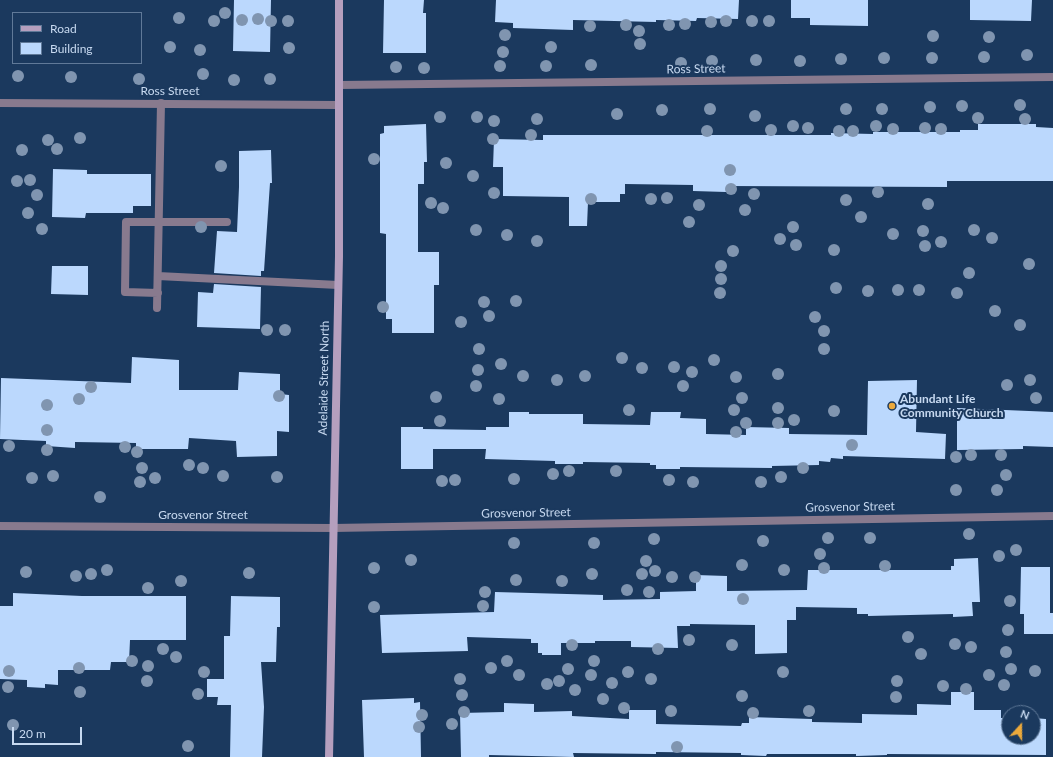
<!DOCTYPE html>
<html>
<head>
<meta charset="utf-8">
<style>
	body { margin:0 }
	#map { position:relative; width:1053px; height:757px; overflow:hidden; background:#1b395e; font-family:Lato,sans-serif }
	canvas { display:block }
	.legend { position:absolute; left:12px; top:12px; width:130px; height:52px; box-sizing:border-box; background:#1b395e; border:1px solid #607998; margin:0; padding:5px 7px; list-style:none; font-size:12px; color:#c7d9f0 }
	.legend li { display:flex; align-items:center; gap:8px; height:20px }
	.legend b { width:20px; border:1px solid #607998 }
	.north { position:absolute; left:1001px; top:705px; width:40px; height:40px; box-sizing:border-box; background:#1b395e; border:1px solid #607998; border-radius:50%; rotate:21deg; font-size:11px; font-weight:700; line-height:16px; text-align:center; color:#c7d9f0 }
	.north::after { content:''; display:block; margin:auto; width:14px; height:18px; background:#eca93b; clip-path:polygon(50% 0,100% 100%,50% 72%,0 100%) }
	.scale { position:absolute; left:12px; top:727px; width:70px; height:18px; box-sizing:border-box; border:2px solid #c7d9f0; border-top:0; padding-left:5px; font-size:12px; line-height:14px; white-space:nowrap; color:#c7d9f0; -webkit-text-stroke:3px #1b395e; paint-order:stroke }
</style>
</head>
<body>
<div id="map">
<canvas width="1053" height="757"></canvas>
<ul class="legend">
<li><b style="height:5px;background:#b59fbe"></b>Road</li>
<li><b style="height:11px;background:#bbd8fd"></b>Building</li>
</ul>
<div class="north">N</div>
<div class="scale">20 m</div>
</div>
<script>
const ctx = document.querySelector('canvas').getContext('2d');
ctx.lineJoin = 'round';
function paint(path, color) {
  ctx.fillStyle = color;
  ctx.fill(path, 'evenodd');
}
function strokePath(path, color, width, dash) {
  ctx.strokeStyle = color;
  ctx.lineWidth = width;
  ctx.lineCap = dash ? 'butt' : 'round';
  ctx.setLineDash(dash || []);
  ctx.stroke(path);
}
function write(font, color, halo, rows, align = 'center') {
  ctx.font = font + ' Lato,sans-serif';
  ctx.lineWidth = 4;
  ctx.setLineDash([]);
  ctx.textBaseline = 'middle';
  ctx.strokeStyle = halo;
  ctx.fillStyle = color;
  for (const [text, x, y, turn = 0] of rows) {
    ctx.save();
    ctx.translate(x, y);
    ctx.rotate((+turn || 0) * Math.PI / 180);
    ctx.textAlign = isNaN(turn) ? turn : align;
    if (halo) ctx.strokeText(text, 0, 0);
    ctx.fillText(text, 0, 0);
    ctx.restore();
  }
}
const building = new Path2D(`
	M234,0H271L270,52L233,51Z
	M384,0H424L423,13H426V53H383Z
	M496,0H739L738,19L697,18L696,21L656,20V22L573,20V30L513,28V23L495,22Z
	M791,0H868V26L810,25V18H791Z
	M970,0H1032L1031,21L970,20Z
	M426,124L427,162H424V184H418V252H439V285H434V333H392V319H386V234L380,233V134L384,133V126Z
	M978,124H1036V127L1053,128V181H947V187L726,186V192L693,191V185L625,184V194H620V202H588L587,226H569V197L503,196V167H493L494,139L543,140V135H831V133L873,134V132H960V130H978Z
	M271,150L272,183H270L264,271H261V276L214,273L217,231L237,232L239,187V151Z
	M53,169L87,170V174H151V206H133V213H86L85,218L52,217Z
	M52,266H88V295L51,294Z
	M214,284L261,287L260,329L197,327L198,292L213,293Z
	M132,357L179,360V390H238L239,372L280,374V394L289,395V432L277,431V456L237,457L236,441L189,438L188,449H136V443L75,442V448L46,446V441L0,439L1,378L131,383Z
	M917,380L916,432L946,434L945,459L843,456V459L831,458L830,462L819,461V465L772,466V468L680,467V469H656V465H650V463L583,462V464H555V461L485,459L486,449H433V469H401V427H423V429L486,430V427H509V412H529V414H583V424L650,425L651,412H681L680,418L706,419V434L746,435V427L789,428V434L867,435L868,381Z
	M957,408L1053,412V447L1023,446V449L957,450Z
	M978,558L980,602H972L973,616L953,617V614L868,616V614H857V608L796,607V620H787V653L755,654V625L690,624V626H677L678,648L631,647V641H595V643H561V655H542V653H538V643H531V639L467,637L468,651L382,653L380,615L494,612L495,592L603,595V600L660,599V592L696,591V575L727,576V591L807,590L808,570H951V566H954V559Z
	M1021,567H1050V613H1053V634H1024V614H1020Z
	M13,593L82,596H186V640H130L129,662H111L110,670H58V685L45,684V688L27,687V680L0,679V606H13Z
	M231,596L280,597V627H277L276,662H261L264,707L262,757H230L231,705H217L218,697H207V679H224V636H230Z
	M951,692H974V710H1001V718H1009V737H1033V718L1046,719V755L887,754V755L856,756V754H767L766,756L741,755V753L656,752V754L573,753L574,757L489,755V757H461L460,713L504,712V703L534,704V712L572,711V716L629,719V710H656V724L741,726L742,723H749V717L812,719V722L862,723V714L917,715V704L951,705Z
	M414,698V703L420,702L421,757H364L362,700Z`);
const service = new Path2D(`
	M158,276L338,285
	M158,293L125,292L126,222H227
	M157,308L161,103`);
const minor = new Path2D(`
	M339,85L1053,77
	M0,103L339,105
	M0,526L333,528L1053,516`);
const secondary = new Path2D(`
	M329,757L339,256V0`);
const trees = [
	[225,13],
	[179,18],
	[258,19],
	[242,20],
	[214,21],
	[271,21],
	[288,21],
	[726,21],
	[752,21],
	[769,21],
	[711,22],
	[685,24],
	[626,25],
	[669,25],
	[590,26],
	[639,31],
	[505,35],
	[933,36],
	[989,37],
	[640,44],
	[170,47],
	[551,47],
	[289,48],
	[200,50],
	[503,52],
	[1027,55],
	[984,57],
	[884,58],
	[932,58],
	[841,59],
	[756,60],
	[712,61],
	[800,61],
	[681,63],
	[591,65],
	[500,66],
	[546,66],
	[396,67],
	[424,68],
	[203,74],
	[18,76],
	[71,77],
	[139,79],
	[270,79],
	[234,80],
	[1020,105],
	[962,106],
	[930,107],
	[710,109],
	[846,109],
	[882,109],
	[662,110],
	[617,114],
	[755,116],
	[440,117],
	[477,117],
	[978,118],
	[537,119],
	[1025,119],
	[494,121],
	[793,126],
	[876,126],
	[808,128],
	[925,128],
	[893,129],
	[941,129],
	[771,130],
	[707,131],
	[839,131],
	[853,131],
	[531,135],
	[80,138],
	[493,139],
	[48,140],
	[57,149],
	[22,150],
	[374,159],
	[446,163],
	[221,166],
	[730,170],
	[473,176],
	[30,180],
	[17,181],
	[731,189],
	[878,192],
	[494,193],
	[754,194],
	[37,195],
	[667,198],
	[591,199],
	[651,199],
	[846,200],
	[431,203],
	[928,204],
	[699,205],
	[443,208],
	[745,210],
	[28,213],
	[861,217],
	[689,222],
	[201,227],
	[793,227],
	[42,229],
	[476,230],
	[974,230],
	[923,231],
	[893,234],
	[507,235],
	[992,238],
	[780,239],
	[537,241],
	[941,242],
	[796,245],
	[925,246],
	[834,250],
	[733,251],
	[1029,264],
	[721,266],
	[969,273],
	[721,279],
	[836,288],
	[898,290],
	[919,290],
	[868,291],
	[720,293],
	[957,293],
	[516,301],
	[484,302],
	[383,307],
	[995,311],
	[489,316],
	[815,317],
	[461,322],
	[1020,325],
	[267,330],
	[285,330],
	[824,331],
	[479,349],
	[824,349],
	[622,358],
	[714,360],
	[501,364],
	[674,367],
	[642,368],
	[478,370],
	[692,372],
	[778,374],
	[523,376],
	[585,376],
	[736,377],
	[557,380],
	[1030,380],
	[1007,385],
	[476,386],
	[683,386],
	[91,387],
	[279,396],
	[436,397],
	[742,398],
	[1036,398],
	[79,399],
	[499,399],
	[47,405],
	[778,408],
	[629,410],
	[734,410],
	[834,411],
	[794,420],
	[440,421],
	[746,423],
	[778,423],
	[47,430],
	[736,432],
	[852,445],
	[9,446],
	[125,447],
	[47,450],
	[137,452],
	[971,455],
	[1001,455],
	[956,457],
	[189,465],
	[142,468],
	[203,468],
	[803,468],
	[569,471],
	[616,471],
	[553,474],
	[1006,475],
	[53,476],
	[223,476],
	[277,477],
	[781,477],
	[32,478],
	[155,478],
	[514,479],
	[455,480],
	[669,480],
	[442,481],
	[140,482],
	[693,482],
	[761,482],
	[956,490],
	[997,490],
	[100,497],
	[969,534],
	[828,538],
	[870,538],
	[654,539],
	[763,541],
	[514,543],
	[594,543],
	[1016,550],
	[820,554],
	[999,556],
	[411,560],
	[646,561],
	[742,565],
	[885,566],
	[374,568],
	[824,568],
	[107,570],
	[784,570],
	[655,571],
	[26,572],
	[249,573],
	[91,574],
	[592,574],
	[642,574],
	[76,576],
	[672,577],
	[695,577],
	[516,580],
	[181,581],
	[562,581],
	[148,588],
	[627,590],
	[485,592],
	[649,592],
	[743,599],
	[1010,601],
	[483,606],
	[374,607],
	[1008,630],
	[908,637],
	[689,640],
	[955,644],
	[572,645],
	[732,645],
	[971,647],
	[163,649],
	[658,649],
	[1006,652],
	[921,654],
	[176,657],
	[132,661],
	[507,661],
	[594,661],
	[148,666],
	[79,668],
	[491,668],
	[568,669],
	[1011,669],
	[9,671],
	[1035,671],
	[204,672],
	[628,672],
	[783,672],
	[519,675],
	[591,675],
	[989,675],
	[460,679],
	[651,679],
	[147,681],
	[559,681],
	[897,681],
	[612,683],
	[547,684],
	[1004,685],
	[943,686],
	[8,687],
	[966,689],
	[575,690],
	[80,692],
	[198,694],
	[462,695],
	[742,696],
	[896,697],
	[603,699],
	[624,708],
	[671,711],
	[809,711],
	[464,712],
	[753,713],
	[422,715],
	[452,724],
	[13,725],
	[419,727],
	[188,746],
	[677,747]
];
const markers = [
	[892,406,4,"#eca93b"]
];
const streetNames = [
	["Ross Street",696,69,-1],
	["Ross Street",170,91],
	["Adelaide Street North",324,378,-89],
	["Grosvenor Street",850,507,-1],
	["Grosvenor Street",526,513,-1],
	["Grosvenor Street",203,515]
];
const poiNames = [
	["Abundant Life",900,399],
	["Community Church",900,413]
];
paint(building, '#bbd8fd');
strokePath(service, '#887a8e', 8);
strokePath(minor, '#887a8e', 8);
strokePath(secondary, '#b59fbe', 8);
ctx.fillStyle = '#8095b0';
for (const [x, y] of trees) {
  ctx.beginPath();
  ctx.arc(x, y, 6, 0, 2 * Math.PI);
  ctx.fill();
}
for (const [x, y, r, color] of markers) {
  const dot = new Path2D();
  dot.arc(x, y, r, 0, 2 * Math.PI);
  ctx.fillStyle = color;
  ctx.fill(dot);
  strokePath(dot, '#1b395e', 1.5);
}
write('12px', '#c7d9f0', '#1b395e', streetNames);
write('bold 12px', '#c7d9f0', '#1b395e', poiNames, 'left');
</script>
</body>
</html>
